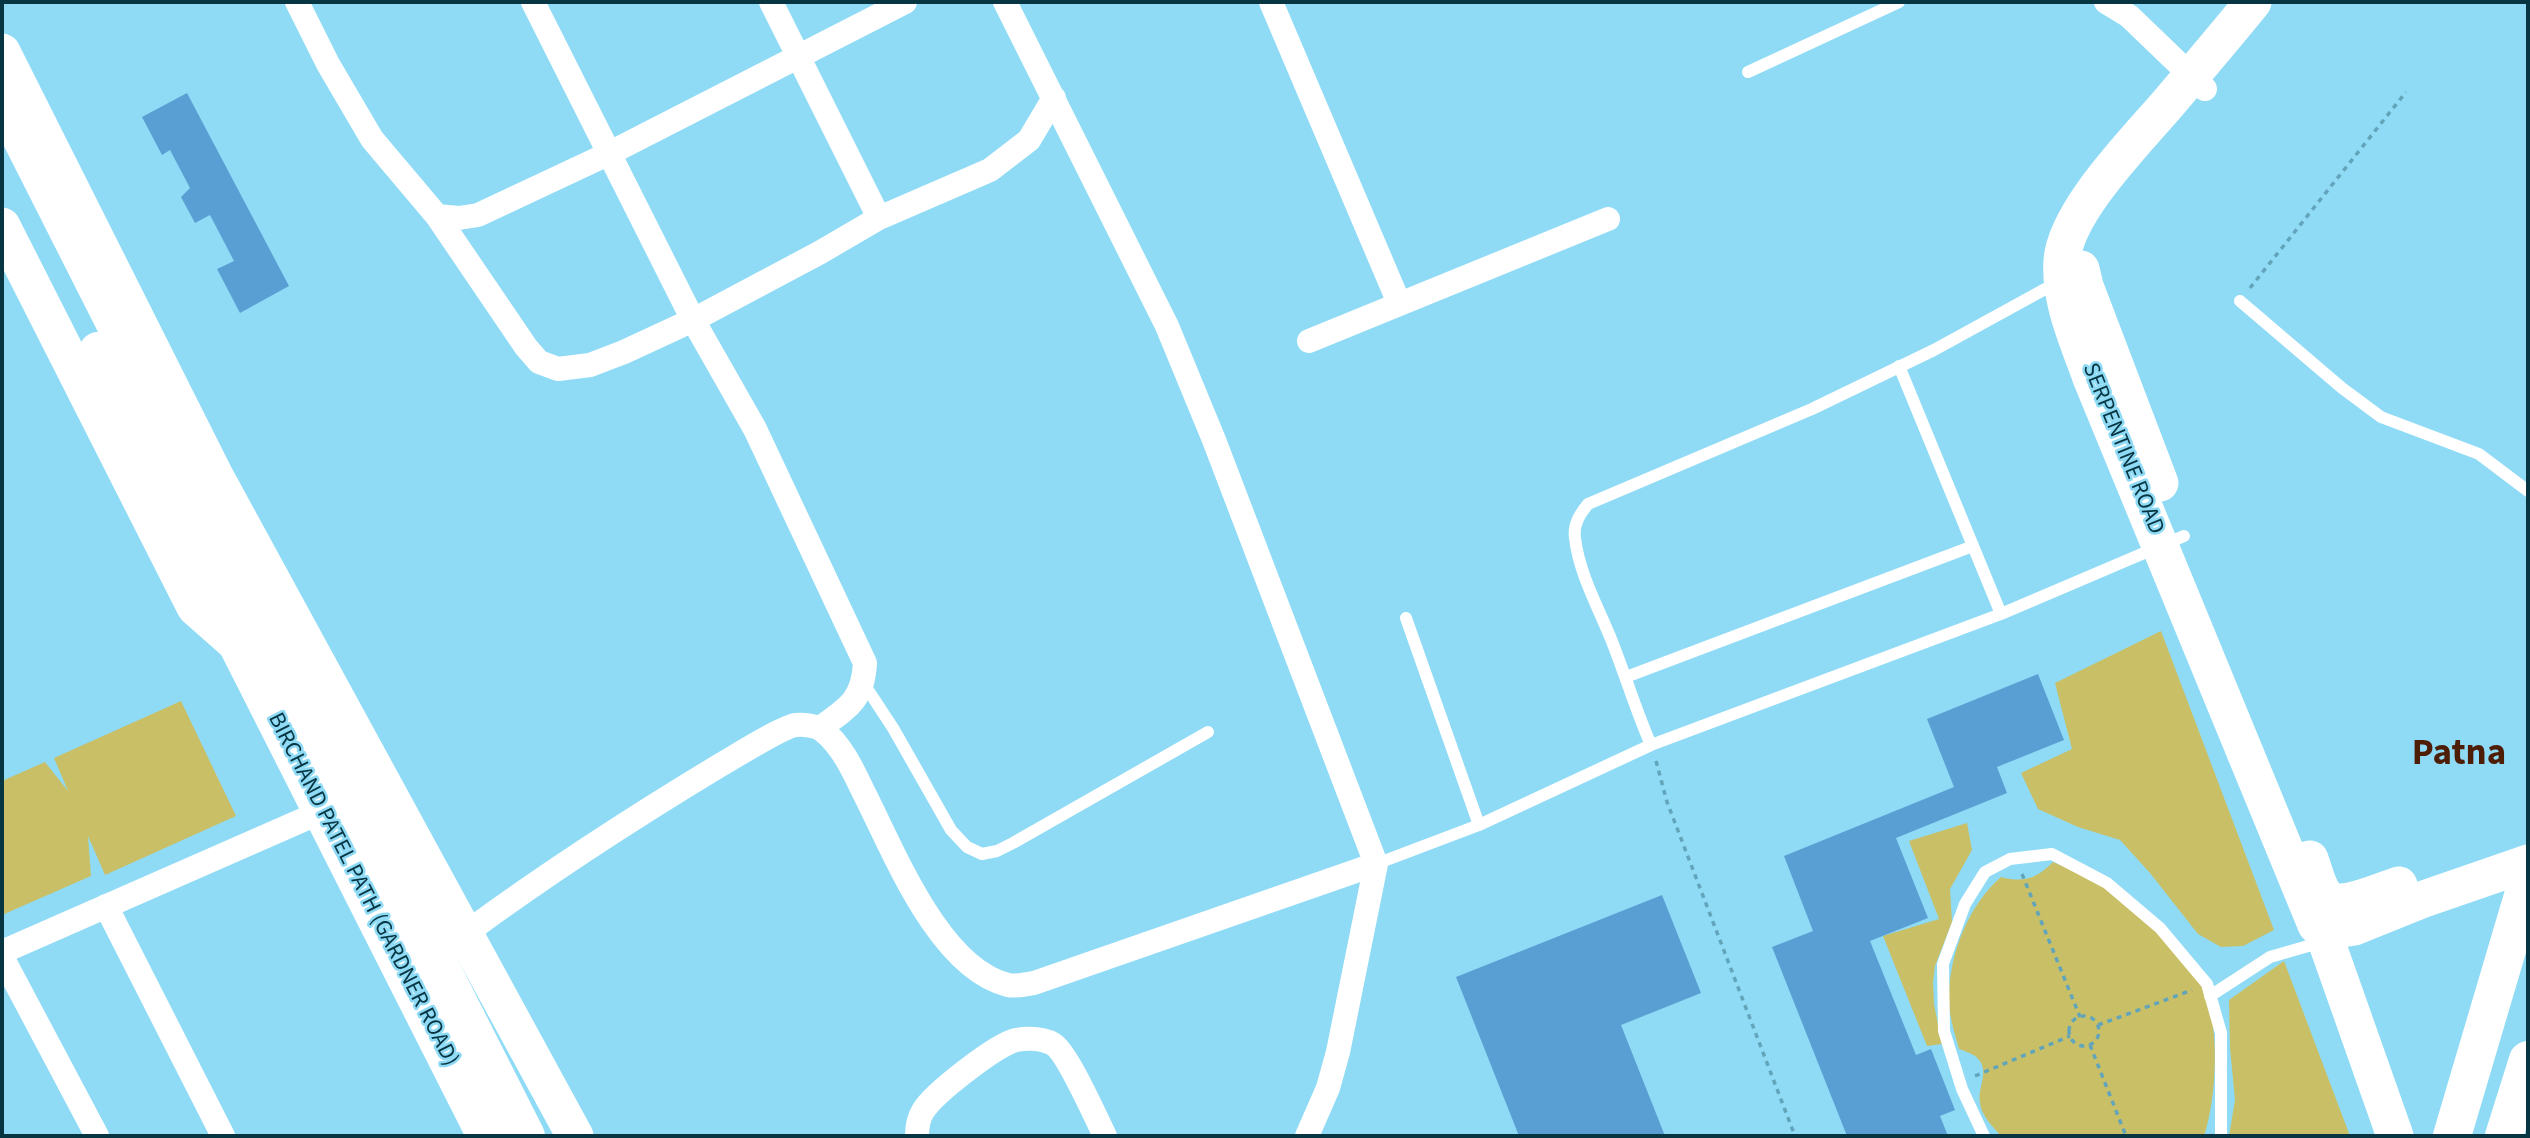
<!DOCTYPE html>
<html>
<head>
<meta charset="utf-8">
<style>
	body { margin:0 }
	#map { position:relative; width:2530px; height:1138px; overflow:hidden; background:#8fdbf6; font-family:"Source Sans 3",sans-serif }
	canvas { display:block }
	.frame { position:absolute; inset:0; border:4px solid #073542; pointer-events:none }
</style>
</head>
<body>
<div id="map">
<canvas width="2530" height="1138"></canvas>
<div class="frame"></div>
</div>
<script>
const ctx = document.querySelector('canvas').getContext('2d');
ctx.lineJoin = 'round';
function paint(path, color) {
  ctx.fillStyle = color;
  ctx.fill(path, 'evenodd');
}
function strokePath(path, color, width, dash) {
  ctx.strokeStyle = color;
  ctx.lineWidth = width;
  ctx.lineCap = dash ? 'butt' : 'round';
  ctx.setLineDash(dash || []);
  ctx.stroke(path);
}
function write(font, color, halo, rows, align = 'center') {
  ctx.font = font + ' "Source Sans 3",sans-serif';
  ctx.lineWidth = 5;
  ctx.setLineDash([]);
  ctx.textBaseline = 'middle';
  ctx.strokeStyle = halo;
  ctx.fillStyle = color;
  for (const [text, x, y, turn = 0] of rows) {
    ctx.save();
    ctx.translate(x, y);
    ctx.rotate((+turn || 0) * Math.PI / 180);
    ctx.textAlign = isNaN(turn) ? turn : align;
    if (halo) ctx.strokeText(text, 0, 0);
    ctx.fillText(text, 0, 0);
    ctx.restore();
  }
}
const green = new Path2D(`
	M2161,631L2274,930L2243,946L2221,947L2198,934L2150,873L2120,840L2078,827L2038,809L2021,773L2072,749L2055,683Z
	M181,701L236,816L105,875L88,836L91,876L2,915V781L45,762L68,791L54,758Z
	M1967,823L1972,850L1950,889L1952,922L1935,966L1933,982L1934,1004L1942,1044L1927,1046L1883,936L1939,919L1909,841Z
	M2053,862C2112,886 2135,907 2176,954C2184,963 2195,973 2201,983C2221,1019 2217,1098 2204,1136H2001C1993,1127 1981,1115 1980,1103C1977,1086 1992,1069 1975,1056C1971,1053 1964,1051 1959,1049C1954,1031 1948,1013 1949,995C1950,952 1969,905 2001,877C2024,883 2036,879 2053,862Z
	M2284,961L2350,1136H2229L2235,1100L2230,1048L2229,1000Z`);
const building = new Path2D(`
	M187,93L289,286L240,313L217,269L234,261L210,215L195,223L181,197L190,188L170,150L162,155L142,117Z
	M2038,674L2064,740L1997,767L2007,793L1896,838L1928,918L1870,941L1916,1055L1931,1049L1955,1110L1940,1116L1948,1136H1847L1772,947L1813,931L1784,856L1954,787L1927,719Z
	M1662,895L1701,993L1621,1025L1665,1136H1519L1456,977Z`);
const path = new Path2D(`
	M2250,288L2406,92
	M1656,761L1667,802L1795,1136
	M2022,874L2080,1017
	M2069 1031a15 15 0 1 1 30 0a15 15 0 1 1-30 0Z
	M2098,1025L2192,990
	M2090,1045L2126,1136
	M1975,1076L2070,1036`);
const lane = new Path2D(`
	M1748,72L1899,2
	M2240,301L2342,388L2381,417L2479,454L2528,491
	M1899,366L2001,614
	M1406,618L1479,825
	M1626,677L1973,546
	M864,684L893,728L951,830L967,847L982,854L997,851L1013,843L1208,732
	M1651,745C1636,711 1625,674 1611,639C1598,607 1579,573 1575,538C1573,524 1580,514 1588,504L1812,409L1934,350L2058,282
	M1376,864L1479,825L1651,745L2001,614L2184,536
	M2210,996L2270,957L2322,942
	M1984,1136L1962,1089L1944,1031L1943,964L1965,904L1985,872L2010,859L2052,854L2107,883L2160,928L2207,984L2221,1033V1136`);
const street = new Path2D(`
	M297,2L328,64L372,139L437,216L526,347L539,362L558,369L590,365L624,352L693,320L819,253L879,218L990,170L1029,140L1054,98
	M533,2L693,320L755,429L865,663C863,700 848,708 820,728
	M771,2L879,218
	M1005,2L1167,326L1214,440L1376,864L1338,1052L1328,1088L1307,1136
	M1271,2L1399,303
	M2106,2L2129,16L2205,89
	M437,216L459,218L478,215L608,154L905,2
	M1309,341L1608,219
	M106,906L223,1136
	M466,933C549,872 634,817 722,764C736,756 784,726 796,725C803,724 817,726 822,730C841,744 853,770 863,791C893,849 938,968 1008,985C1016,987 1026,984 1034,983L1376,864
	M2,952L321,812
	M2,957L97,1136
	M917,1136C917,1126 918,1119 923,1111C934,1093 996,1045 1016,1040C1028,1038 1042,1038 1053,1044C1067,1052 1096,1118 1105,1136`);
const secondary = new Path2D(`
	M2253,2C2226,35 2199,67 2171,100C2139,138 2066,210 2062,260C2059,301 2078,341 2091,378L2316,925L2323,932L2354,927L2421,900L2528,863
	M2,52L214,474L575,1136
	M2,226L195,607L237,644
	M2081,269L2085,286L2160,483
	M2310,859C2314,870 2319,892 2329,899C2344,908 2383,890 2399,885
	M2323,932L2395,1136`);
const primary = new Path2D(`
	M2,100L526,1136
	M98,351L175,506L237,644L486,1136`);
const highway = new Path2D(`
	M2452,1136L2528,879
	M2504,1136L2528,1060`);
const streetNames = [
	["SERPENTINE ROAD",2122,449,68],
	["BIRCHAND PATEL PATH (GARDNER ROAD)",362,890,63]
];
const townNames = [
	["Patna",2459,756]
];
paint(green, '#c9bf66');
paint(building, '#5a9fd3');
strokePath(path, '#62a5bb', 3.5, [5, 5]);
strokePath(lane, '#fff', 12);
strokePath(street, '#fff', 24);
strokePath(secondary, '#fff', 37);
strokePath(primary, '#fff', 38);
strokePath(highway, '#fff', 38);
write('23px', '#073542', '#8fdbf6', streetNames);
write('bold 37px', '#4d1d06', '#8fdbf6', townNames);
</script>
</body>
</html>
